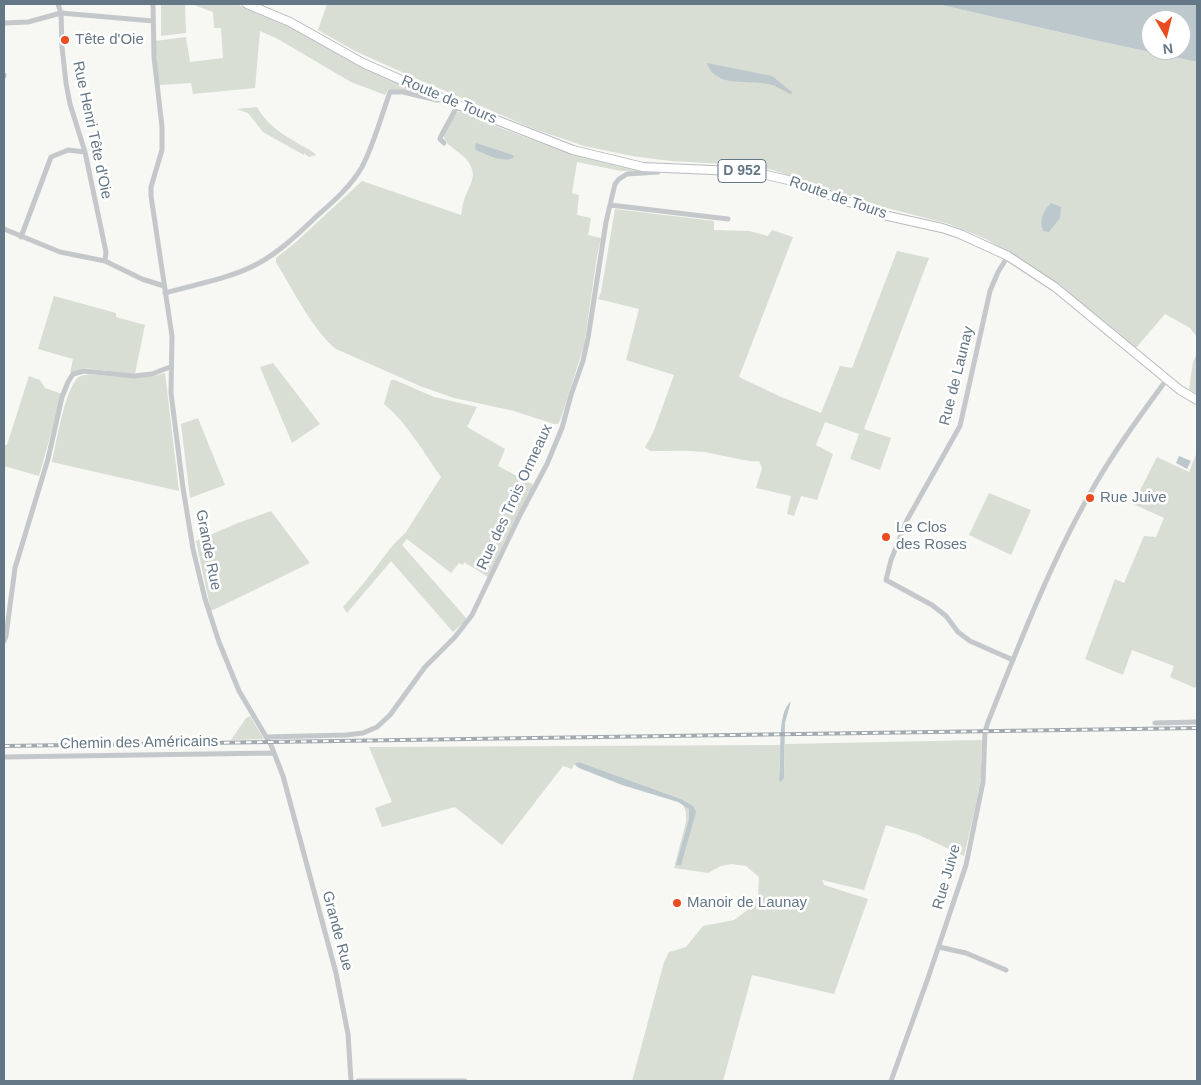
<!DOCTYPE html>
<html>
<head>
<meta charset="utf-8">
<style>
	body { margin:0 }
	#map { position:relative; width:1201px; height:1085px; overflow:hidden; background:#f7f7f3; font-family:Arial,sans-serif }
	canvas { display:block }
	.frame { position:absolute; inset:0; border:5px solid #647786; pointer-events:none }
	.north { position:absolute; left:1141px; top:10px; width:50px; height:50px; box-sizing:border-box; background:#fff; border:1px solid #c1c9cf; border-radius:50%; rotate:172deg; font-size:14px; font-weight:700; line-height:20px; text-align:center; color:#647786 }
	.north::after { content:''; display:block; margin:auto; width:18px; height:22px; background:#eb4c1f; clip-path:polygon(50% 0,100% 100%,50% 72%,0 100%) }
</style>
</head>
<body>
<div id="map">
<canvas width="1201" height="1085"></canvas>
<div class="frame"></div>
<div class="north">N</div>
</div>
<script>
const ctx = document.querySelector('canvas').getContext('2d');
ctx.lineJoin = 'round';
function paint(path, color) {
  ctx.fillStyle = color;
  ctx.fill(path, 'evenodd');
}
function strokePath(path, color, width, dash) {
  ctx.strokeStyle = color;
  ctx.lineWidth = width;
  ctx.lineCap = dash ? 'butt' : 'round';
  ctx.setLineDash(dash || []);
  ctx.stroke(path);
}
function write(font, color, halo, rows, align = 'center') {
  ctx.font = font + ' Arial,sans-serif';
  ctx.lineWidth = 5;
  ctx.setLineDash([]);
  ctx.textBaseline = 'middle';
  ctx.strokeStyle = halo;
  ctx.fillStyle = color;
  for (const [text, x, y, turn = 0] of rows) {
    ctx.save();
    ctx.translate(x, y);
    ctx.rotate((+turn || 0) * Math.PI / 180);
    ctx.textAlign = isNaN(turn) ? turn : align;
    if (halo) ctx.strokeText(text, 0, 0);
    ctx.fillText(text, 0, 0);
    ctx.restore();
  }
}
const green = new Path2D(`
	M161,4H185L186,33L161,36Z
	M191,4H236L280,21L308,35L347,59L430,96L408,91L388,90L385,95L351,82L276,38L260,31L255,88L193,94L191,83L159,85L155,41L186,37L190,62L223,58L221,28H214L213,12Z
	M327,4H937L1103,42L1197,62V337L1190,328L1165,314L1135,349L1060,285L986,239L949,224L883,207L773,170L744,165L671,161L632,156L584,146L534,129L415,78L355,51L318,30Z
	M257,107C269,129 291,139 313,152L316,155L309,157L304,153V155L263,132L248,113L237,109Z
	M459,111C520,136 580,160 645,171H621L577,162L572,193L579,195L577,215L591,218L588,235L601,238L597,256L584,346L561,418L558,424H554L514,411L454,398L420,386L336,349C314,332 291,287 276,262V258L296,242L362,181L461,215C462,212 462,207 463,204C465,194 473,183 473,174C470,144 419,149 459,111Z
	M615,209L714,221V230L749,231L768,236L772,230L793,237L739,377L779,396L821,413L840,366L852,368L897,251L929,258L864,429L891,438L880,470L850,459L859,434L825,422L816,445L833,454L817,500L801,496L794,516L787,514L791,496L756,488L762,468L759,461C750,463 717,454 705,452C686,450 668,451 650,451L645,447L653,433L674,375L626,360L639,309L598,299L601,292Z
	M54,296L116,313V317L145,325L135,374L84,368L70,373L73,359L38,349Z
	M1197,353V394L1189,389L1193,362Z
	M273,363L320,424L292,443L260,367Z
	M165,373L179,491L52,462C56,445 66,381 81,376C89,373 100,375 108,376C128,378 146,379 165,373Z
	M29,376L40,380L45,388L62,394L39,476L4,466V445H7Z
	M391,380H395L434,397L477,407L467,427L505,449L498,466L534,485L504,542L488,577L464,562L463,565L459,563L451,573L407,539L402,545L467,619L453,632L391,561L347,613L343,607L363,584L393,545L406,532L441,477C424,453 407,423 384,404Z
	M198,418L225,485L190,498L181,424Z
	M1197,452V684L1195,688L1170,677L1174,666L1132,650L1123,675L1085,659L1115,579L1124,583L1144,536L1156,537L1164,518L1133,504L1157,457L1189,472Z
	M989,493L1031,510L1011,555L969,535Z
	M271,511L310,563L211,611L196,541L238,523Z
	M250,716L264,739L231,740L246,718Z
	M982,740L981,776L977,800L964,856L919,835L886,825L864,890L822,880L824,885L868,899L834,994L752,975L723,1081H632L664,962L669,952L686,947L703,926L734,920L745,912L758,896L759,877L746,866L731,864L721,866L708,873L674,868L686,822V813L681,799L579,762L574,764L572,769L563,766L502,845L455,807L382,827L375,808L392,802L369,747L781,745V769L779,779L784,778L785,744Z`);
const water = new Path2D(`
	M937,4H1197V62L1103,42ZM1151,20H1181V50H1151Z
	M707,63L772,76L793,93L790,94C784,91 778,87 772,85C752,78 715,90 707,63Z
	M476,143L513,155L514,157C506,164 488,155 478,151L475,149Z
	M1051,203L1061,207L1060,218L1049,232L1043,231C1039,220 1043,211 1051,203Z
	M1179,456L1191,461L1187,469L1176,463Z
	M791,701L785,723L784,778L780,782L779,779C783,758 775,715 791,701Z
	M579,762L681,799L693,806L696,812L681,865H676L689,819V809L678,802L622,785L579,768L574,764Z`);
const minor = new Path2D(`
	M58,4L61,13L62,47L66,83L70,104L85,152L106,252L105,261
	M153,4L154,57L162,127V150L151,187V196L172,336L171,393L183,488L193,549L205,599L219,642L239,691L271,745L283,776L336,973L348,1034L351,1081
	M4,23L28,22L61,13L153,21
	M4,76V75
	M444,143L440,139L441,136L458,105
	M610,205L728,219
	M4,229L60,252L105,261L142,279L164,286
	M21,237L51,157L68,150L85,152
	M1008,256L998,272L990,291L960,426L907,520L891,560L886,580L932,605L946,616L958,632L970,641L1013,660
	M165,293C196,284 230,279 259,263C281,251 300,232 318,215C334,201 351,186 362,167C374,144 381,117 390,92H403L437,100L442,97
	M4,641L6,636L15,568L48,459L62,397L68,382L73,374L84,371L134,376L152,374L170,367
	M1155,723L1197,722
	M266,737L346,735L363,733L377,727L390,715L425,667L455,637L472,615L520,515L547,464L562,428L571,395L583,361L588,338L606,222L615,184L619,179L627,174L658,172L661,168
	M4,757L274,753
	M939,947L966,953L1006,970
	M358,1081H465
	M891,1081L928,978L966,865L983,782L985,732L988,722C1020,642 1052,558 1096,483C1117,447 1142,413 1167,379`);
const primary = new Path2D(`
	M247,4L290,22L363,63L458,105L573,150L643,167L735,171L762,174L788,180L888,216L942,228L960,234L1008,256L1055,287L1180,390L1197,400`);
const rail = new Path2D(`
	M4,746L1197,728`);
const markers = [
	[65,40,5,"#eb4c1f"],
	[1090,498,5,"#eb4c1f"],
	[886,537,5,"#eb4c1f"],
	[677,903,5,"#eb4c1f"]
];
const shields = [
	[742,171,48]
];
const shieldNames = [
	["D 952",742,171]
];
const poiNames = [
	["Tête d'Oie",75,40],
	["Rue Juive",1100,498],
	["Le Clos",896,528],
	["des Roses",896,545],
	["Manoir de Launay",687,903]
];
const streetNames = [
	["Route de Tours",449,100,23],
	["Rue Henri Tête d'Oie",92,130,78],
	["Route de Tours",838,198,19],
	["Rue de Launay",957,376,-76],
	["Rue des Trois Ormeaux",515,497,-65],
	["Grande Rue",208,550,79],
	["Chemin des Américains",139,743,-1],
	["Rue Juive",947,877,-74],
	["Grande Rue",337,931,75]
];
paint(green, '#d8ded4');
paint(water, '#bcc8cc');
strokePath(primary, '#b7bbbf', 10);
strokePath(minor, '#c4c8cb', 5);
strokePath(primary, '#fff', 8);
strokePath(rail, '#a2a9af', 4);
strokePath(rail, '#fff', 2, [5.5]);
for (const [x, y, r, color] of markers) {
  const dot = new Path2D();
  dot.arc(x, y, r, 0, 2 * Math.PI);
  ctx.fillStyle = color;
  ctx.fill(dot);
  strokePath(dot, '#fff', 2);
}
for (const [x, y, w] of shields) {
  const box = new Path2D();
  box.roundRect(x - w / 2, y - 11.5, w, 23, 4);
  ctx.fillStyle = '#fff';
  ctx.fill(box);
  strokePath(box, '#647786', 1);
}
write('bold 14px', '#647786', null, shieldNames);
write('15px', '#647786', '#fff', poiNames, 'left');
write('15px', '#647786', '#fff', streetNames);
</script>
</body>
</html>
